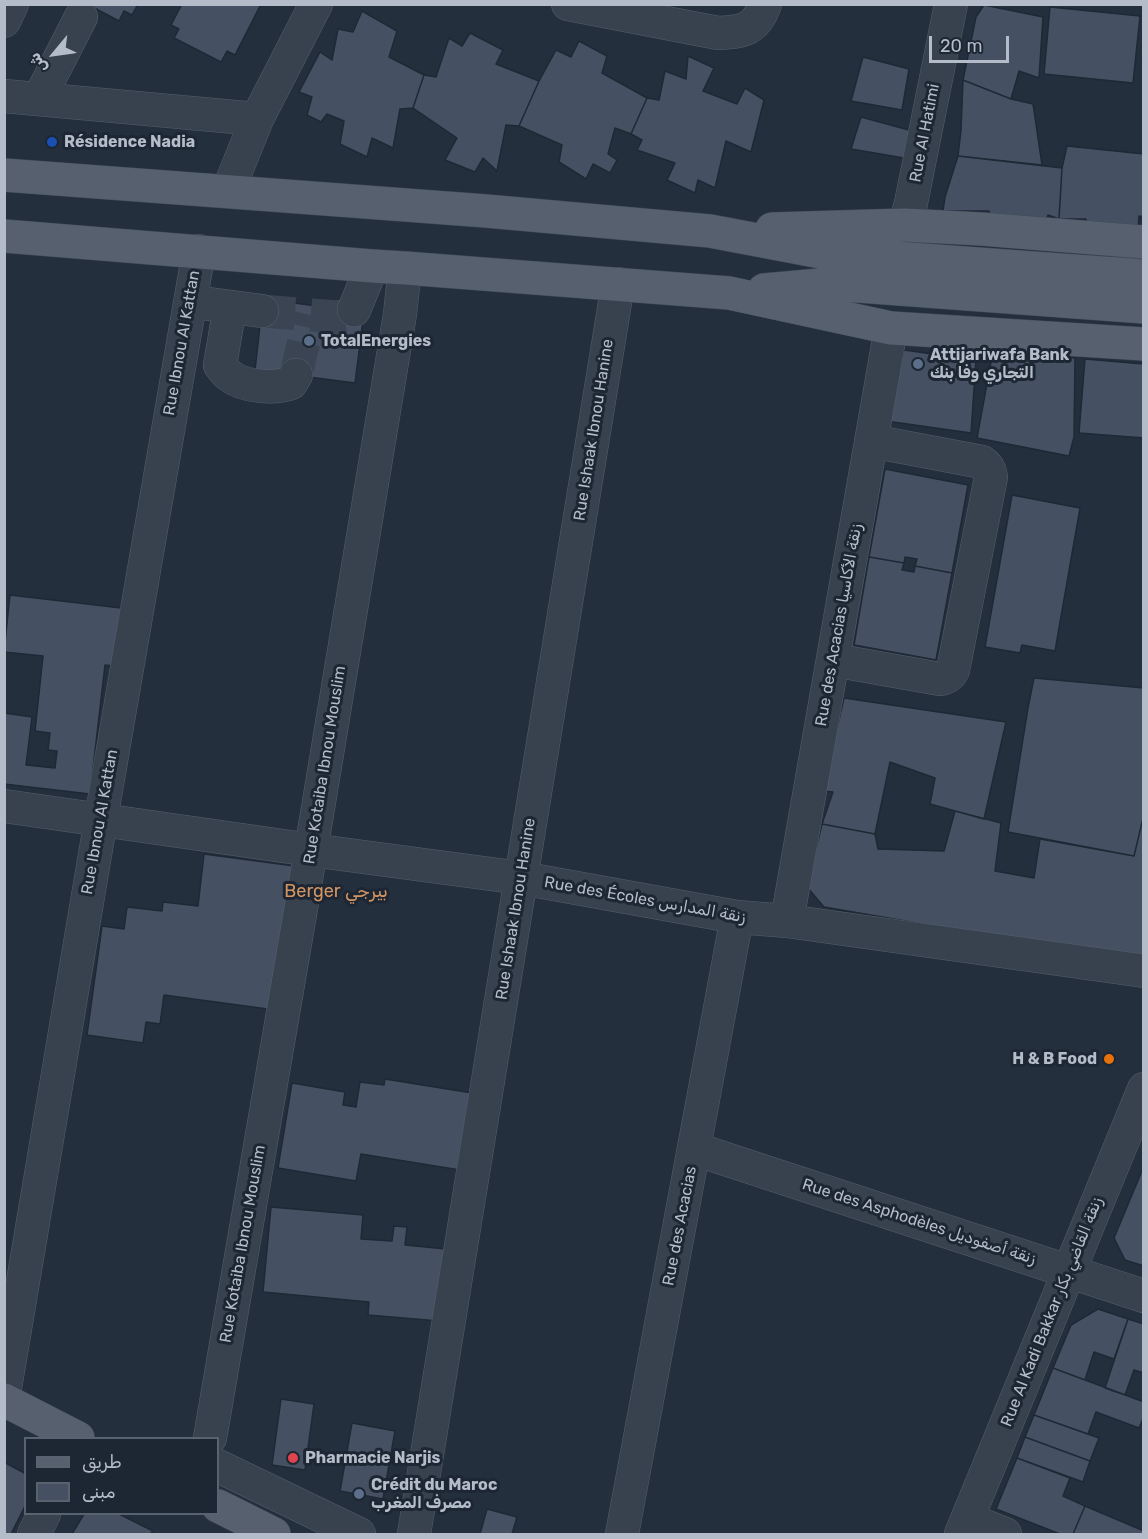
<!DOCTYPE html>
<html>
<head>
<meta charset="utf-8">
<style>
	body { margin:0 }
	#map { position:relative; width:1148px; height:1539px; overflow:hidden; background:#242f3e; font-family:Rubik,"Noto Naskh Arabic",sans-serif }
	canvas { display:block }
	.frame { position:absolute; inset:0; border:6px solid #b4bcc9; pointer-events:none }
	.legend { position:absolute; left:24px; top:1437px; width:195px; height:78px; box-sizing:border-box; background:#1d2633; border:2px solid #59626f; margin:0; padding:8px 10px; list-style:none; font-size:18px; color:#b4bcc9 }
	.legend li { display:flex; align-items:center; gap:12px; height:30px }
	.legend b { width:30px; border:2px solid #59626f }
	.north { position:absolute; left:24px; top:24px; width:60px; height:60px; -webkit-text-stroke:4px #1d2633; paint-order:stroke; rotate:241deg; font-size:16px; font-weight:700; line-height:24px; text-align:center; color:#b4bcc9 }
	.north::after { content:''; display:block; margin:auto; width:21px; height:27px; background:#b4bcc9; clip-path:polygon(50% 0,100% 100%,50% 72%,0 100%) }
	.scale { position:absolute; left:929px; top:36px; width:80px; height:27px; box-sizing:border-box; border:3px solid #b4bcc9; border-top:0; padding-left:8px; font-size:18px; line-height:21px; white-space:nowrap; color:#b4bcc9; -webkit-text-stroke:4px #1d2633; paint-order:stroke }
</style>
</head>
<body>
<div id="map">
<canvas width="1148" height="1539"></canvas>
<div class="frame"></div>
<ul class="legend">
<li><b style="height:8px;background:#56606e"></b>طريق</li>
<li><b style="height:16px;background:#455162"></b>مبنى</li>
</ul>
<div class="north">ش</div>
<div class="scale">20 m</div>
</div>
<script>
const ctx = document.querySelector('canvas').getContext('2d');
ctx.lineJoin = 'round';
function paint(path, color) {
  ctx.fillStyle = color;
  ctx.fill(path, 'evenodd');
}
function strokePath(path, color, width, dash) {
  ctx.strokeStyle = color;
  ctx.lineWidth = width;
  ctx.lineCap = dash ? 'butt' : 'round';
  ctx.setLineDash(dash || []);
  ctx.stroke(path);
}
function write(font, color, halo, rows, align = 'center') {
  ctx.font = font + ' Rubik,"Noto Naskh Arabic",sans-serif';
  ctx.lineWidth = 6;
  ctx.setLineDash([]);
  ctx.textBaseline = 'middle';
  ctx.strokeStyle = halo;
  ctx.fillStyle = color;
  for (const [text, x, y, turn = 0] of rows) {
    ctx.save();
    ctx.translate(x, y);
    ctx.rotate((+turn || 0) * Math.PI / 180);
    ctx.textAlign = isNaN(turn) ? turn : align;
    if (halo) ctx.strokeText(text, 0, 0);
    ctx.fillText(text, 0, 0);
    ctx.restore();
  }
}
const building = new Path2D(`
	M87,4H138L132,15L124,11L119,21Z
	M182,4H261L235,55L227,51L221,62L174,38L179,29L171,25Z
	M984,5L1043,17L1039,78L1019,71L1011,99L963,80L976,17Z
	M1050,7L1140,16L1133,83L1044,74Z
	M362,11L397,31L389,57L424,75L413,108L400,109L393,148L372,138L367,157L340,144L344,121L327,114L321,122L307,115L312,97L299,92L320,52L332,60L338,29L353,32Z
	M470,33L503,50L496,64L539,81L519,126L506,125L497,171L483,158L475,172L445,160L457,138L413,108L424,75L436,77L449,38L462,46Z
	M579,41L607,56L602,73L647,98L631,134L615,128L608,154L617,160L610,173L593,164L586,179L559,162L562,145L519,126L539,81L556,50L571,57Z
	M688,56L714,68L703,91L737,104L745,88L764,100L751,152L726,141L715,188L698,180L695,193L667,180L675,163L637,150L642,140L631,134L647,98L659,100L665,71L686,79Z
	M863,57L909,69L902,110L851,101Z
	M963,80L1011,99L1033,104L1042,165L958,156L961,130Z
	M861,117L916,132L904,158L851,149Z
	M1067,146L1144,154V217L1139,216L1138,230L1085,232L1086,219H1059L1062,168Z
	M958,156L1062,168L1059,219L1048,215L1044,227L990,221L989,211H943L945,197Z
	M263,299L364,312L355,383L255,370Z
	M904,350L976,360L971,433L886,421Z
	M993,351L1075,358L1074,437L1069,456L977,438Z
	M1085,359L1144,364V438L1079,433Z
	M885,469L968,485L952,573L915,566L917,559L905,557L904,563L869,557Z
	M1012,495L1080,508L1055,651L1022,645L1020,653L985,647Z
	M869,557L904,563L902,570L914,572L915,566L952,573L936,660L854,645Z
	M10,595L121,608L114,666L105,665L90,794L4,784V713L32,717L26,765L55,768L57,751L48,750L50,733L35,731L43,656L4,652Z
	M1034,678L1144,688V814L1134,856L1008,832L1028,708Z
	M844,698L1006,722L984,819L930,804L935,778L890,762L875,834L822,824L833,792L823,791Z
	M955,811L1001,823L995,871L1034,878L1040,839L1134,856L1144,814V962L824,907L807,887L822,824L875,834L878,849L944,851Z
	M204,854L294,866L275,1010L164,995L160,1024L146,1022L143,1043L87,1035L102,926L124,929L127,907L162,911L163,902L198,906Z
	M385,1079L472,1093L460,1170L361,1154L356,1181L278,1168L292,1083L345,1092L343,1105L356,1107L360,1082L384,1085Z
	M1144,1166V1266L1125,1260L1114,1238Z
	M271,1207L363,1215L361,1239L392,1241L394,1226L407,1227L405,1245L446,1249L439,1321L368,1315L369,1302L263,1292Z
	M1098,1309L1128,1319L1114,1359L1094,1352L1085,1380L1053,1368L1071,1325Z
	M1128,1319L1144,1324V1373L1134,1370L1125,1395L1105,1388Z
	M1053,1368L1144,1402V1416L1139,1428L1096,1412L1088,1434L1034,1415Z
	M281,1399L314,1404L305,1470L272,1465Z
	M1034,1415L1099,1438L1090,1461L1025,1437Z
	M352,1423L395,1431L383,1499L340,1491Z
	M1025,1437L1090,1461L1083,1482L1017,1458Z
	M1017,1458L1070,1478L1063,1496L1085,1506L1073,1534H1060L996,1509Z
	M4,1462L26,1474V1504L11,1534H4Z
	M1085,1506L1144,1531V1534H1073Z
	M487,1509L517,1517L512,1534H480Z
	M84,1514H119L153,1531L150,1534H72Z`);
const minorTunnel = new Path2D(`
	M262,311L337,317L347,315L354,310
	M296,375L310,315`);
const minor = new Path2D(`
	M568,4L718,33C743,32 756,30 765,4
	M4,21L12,4
	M4,96L257,119
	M39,99L81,17
	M228,191L257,119L316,4
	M905,225L911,203L951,4
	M209,304L262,311
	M230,307L220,365C223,369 226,373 230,376C244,387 275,389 291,383L296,375
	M354,310L372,266
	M833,660L940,679C947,678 950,676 953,670L991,477C990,470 988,466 982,462L871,441
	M4,806L311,850L521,878L737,917L787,921L1144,971
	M787,921L891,328
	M695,1149L1144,1296
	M4,1394L101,819L199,251
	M210,1438L311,850L400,314L405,268
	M218,1466L359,1534
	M967,1519L1005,1534
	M34,1534L44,1514
	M414,1534L618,284
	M622,1534L737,917
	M961,1534L1144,1089`);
const major = new Path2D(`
	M4,175L486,211L710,231L826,253L1144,276
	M772,229L905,225L981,229L1144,242
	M4,236L372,266L405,268L729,293L891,328L1144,344
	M764,290L831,284L1144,307
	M4,1400L78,1438
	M218,1506L274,1534`);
const markers = [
	[52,142,6,"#1a4fb4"],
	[309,341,6,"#5c6f8a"],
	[918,364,6,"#5c6f8a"],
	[1109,1059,6,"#e8710a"],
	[293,1458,6,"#e0444e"],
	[359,1494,6,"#5c6f8a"]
];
const streetNames = [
	["Rue Al Hatimi",925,133,-79],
	["Rue Ibnou Al Kattan",182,343,-80],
	["Rue Ishaak Ibnou Hanine",594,430,-81],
	["Rue des Acacias زنقة الأكاسيا",839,625,-80],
	["Rue Kotaiba Ibnou Mouslim",325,765,-81],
	["Rue Ibnou Al Kattan",100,822,-80],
	["Rue des Écoles زنقة المدارس",645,900,10],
	["Rue Ishaak Ibnou Hanine",516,909,-81],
	["Rue des Asphodèles زنقة أصفوديل",919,1222,18],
	["Rue des Acacias",680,1226,-79],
	["Rue Kotaiba Ibnou Mouslim",243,1244,-80],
	["Rue Al Kadi Bakkar زنقة القاضي بكار",1052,1312,-68]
];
const poiNames = [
	["Résidence Nadia",64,142],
	["TotalEnergies",321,341],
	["Attijariwafa Bank",930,355],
	["التجاري وفا بنك",930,373],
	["H & B Food",1097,1059,"right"],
	["Pharmacie Narjis",305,1458],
	["Crédit du Maroc",371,1485],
	["مصرف المغرب",371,1503]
];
const neighbourhoodNames = [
	["Berger بيرجي",336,892]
];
paint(building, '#455162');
strokePath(building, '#1f2835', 1.5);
strokePath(minorTunnel, '#3a4453', 33, [33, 16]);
strokePath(minor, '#565f6c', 34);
strokePath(major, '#414a57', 34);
strokePath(minor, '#38414e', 33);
strokePath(major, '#56606e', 33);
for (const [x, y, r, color] of markers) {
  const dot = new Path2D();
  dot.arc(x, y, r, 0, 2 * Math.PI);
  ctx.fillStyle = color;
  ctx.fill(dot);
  strokePath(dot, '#1d2633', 2);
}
write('16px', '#b4bcc9', '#1d2633', streetNames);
write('bold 16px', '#b4bcc9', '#1d2633', poiNames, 'left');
write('18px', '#d59563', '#1d2633', neighbourhoodNames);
</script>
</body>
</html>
